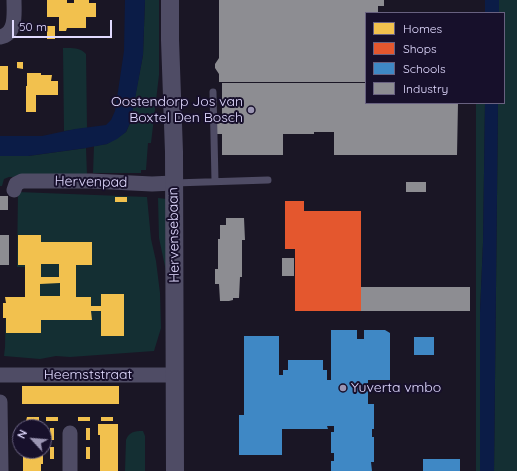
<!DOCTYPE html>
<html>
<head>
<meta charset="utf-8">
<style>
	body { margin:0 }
	#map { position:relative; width:517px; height:471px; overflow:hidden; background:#1a1625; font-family:Quicksand,sans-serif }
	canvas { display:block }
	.legend { position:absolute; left:365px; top:12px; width:140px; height:92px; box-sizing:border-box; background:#17102b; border:1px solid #686180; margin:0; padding:5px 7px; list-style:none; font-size:12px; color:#e1daff }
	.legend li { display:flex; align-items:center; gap:8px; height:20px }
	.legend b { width:20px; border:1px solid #686180 }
	.north { position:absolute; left:12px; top:419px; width:40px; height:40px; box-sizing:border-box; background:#17102b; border:1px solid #686180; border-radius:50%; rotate:296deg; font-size:11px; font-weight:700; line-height:16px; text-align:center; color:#e1daff }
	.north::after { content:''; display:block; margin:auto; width:14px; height:18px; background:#9b95b3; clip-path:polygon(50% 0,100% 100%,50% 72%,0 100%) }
	.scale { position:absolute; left:12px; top:20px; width:100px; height:18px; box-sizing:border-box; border:2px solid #e1daff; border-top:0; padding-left:5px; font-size:12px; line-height:14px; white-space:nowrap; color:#e1daff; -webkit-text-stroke:3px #17102b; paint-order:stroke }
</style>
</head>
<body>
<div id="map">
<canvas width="517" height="471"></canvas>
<ul class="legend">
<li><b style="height:11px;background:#f2c14e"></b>Homes</li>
<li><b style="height:11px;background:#e4572e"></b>Shops</li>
<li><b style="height:11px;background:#3f88c5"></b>Schools</li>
<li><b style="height:11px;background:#8d8d92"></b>Industry</li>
</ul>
<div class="north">N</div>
<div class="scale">50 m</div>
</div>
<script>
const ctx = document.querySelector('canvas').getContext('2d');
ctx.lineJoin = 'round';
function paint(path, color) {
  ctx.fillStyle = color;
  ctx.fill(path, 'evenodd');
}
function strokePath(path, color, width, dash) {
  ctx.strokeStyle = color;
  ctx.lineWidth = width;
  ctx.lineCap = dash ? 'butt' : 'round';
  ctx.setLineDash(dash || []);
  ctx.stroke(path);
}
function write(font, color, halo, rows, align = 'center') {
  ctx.font = font + ' Quicksand,sans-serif';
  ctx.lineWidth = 4;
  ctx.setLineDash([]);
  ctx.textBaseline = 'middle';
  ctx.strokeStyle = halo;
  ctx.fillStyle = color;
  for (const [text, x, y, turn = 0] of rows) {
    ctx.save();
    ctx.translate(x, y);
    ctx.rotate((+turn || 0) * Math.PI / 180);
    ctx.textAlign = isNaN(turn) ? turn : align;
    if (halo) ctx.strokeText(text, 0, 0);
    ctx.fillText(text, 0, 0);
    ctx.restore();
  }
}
const green = new Path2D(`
	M145,0H159V75L151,143H148L146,170H141V173H93L94,146L107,144L126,132L130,123L143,55Z
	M499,0H517V471H494L498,103H504V13H499Z
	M63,48C71,48 80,47 86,54L87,128L64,131Z
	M476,103H485L483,243L480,312V471H476Z
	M86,148L87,175L9,177L4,179L2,186H0V156H28Z
	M18,192L147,197L151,239L156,261L160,293L161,328L154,351L70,357L56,356L40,359L4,356L5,347L6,299H27V267H17Z
	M158,198L167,199V276L159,238Z
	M143,431L145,436V471H125L126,440C129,432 134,431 143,431Z`);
const water = new Path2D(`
	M125,0H145L143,55L135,99L130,123L126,132L117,139L107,144L86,148L28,156H0V136H42L75,129L106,125L111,120L115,111L124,51Z
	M485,0H499V13H485Z
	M485,103H498L494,471H480V312L483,243Z`);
const homes = new Path2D(`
	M47,0H67V3H74V0H89V3H96V17H86V28H67L66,31H59V17H47Z
	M47,26H55V39H47Z
	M17,62H23V69L17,68Z
	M0,66H8V90H0Z
	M27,73H41V75H52L51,81H58V95H36V112H26V86H27Z
	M115,197H127V202H115Z
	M18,235H41V242H92V265H76V297H91V306H101V294H124V336H101V311H91L92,320H41V333H6V318H3V303H6L5,297H25V265H18ZM41,264H59V277H41ZM60,283V296H40V284Z
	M22,386H119V404H22Z
	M27,417H39V421H26Z
	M46,417H58V421H46Z
	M78,417H90V421H78Z
	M101,417H113V421H101Z
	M23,424H43V427H23Z
	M98,424H118V471H100V435H98Z
	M50,428H54V440H50Z
	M86,428H90V440H86Z
	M50,447H54V459H50Z
	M86,447H90V459H86Z
	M23,451H41V453H43V464H41V471H23Z`);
const shops = new Path2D(`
	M285,201H304V211H361V311H295V249H285Z`);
const schools = new Path2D(`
	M331,330H357V339H364V330H385L390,333V380H368V404H374V429H372V437H374V462H371L372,471H331V461H334V453H331V432H334V426H327L328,429H282V455H239V415H244V336H279V375H283V370H288V360H323V370H327V380H331Z
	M414,337H434V355H414Z
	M423,459H460V471H423Z`);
const industry = new Path2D(`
	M219,0H384V6H378V13H366V82H219V74L215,68V64L219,58Z
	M222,83H366V103H458L457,155H334V132H314V134H283V155H222V134H217V123H222Z
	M406,182H426V192H406Z
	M0,196H8V210H0Z
	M226,218H244L245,240H242V277H240L239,298H233V300L229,301H220L219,284H215V269H218V239H220V225H226Z
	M0,235H9V265H0Z
	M282,258H294V276H282Z
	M361,287H470V311H361Z`);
const service = new Path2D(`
	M213,92L215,181
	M174,183L268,180`);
const minor = new Path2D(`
	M0,37C17,34 14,13 14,0
	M14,190L16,184L22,181H91L152,184L173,183
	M0,375H175
	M0,402L1,471
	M70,471V433`);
const tertiary = new Path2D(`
	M170,0V40L174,152L175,471`);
const markers = [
	[251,110,4,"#9b95b3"],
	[343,388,4,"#9b95b3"]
];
const poiNames = [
	["Oostendorp Jos van",243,102],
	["Boxtel Den Bosch",243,118],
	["Yuverta vmbo",351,388,"left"]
];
const streetNames = [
	["Hervenpad",91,182,1],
	["Hervensebaan",174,235,-91],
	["Heemststraat",88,375]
];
paint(green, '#142f33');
paint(water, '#0b1c47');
paint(homes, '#f2c14e');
paint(shops, '#e4572e');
paint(schools, '#3f88c5');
paint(industry, '#8d8d92');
strokePath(service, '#4f4c65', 7);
strokePath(minor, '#4f4c65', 15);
strokePath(tertiary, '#4f4c65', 18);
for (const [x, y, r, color] of markers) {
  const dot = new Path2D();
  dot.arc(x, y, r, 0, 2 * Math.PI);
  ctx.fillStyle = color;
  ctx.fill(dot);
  strokePath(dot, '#17102b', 1.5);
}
write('14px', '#e1daff', '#17102b', poiNames, 'right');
write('14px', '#e1daff', '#17102b', streetNames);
</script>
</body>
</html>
